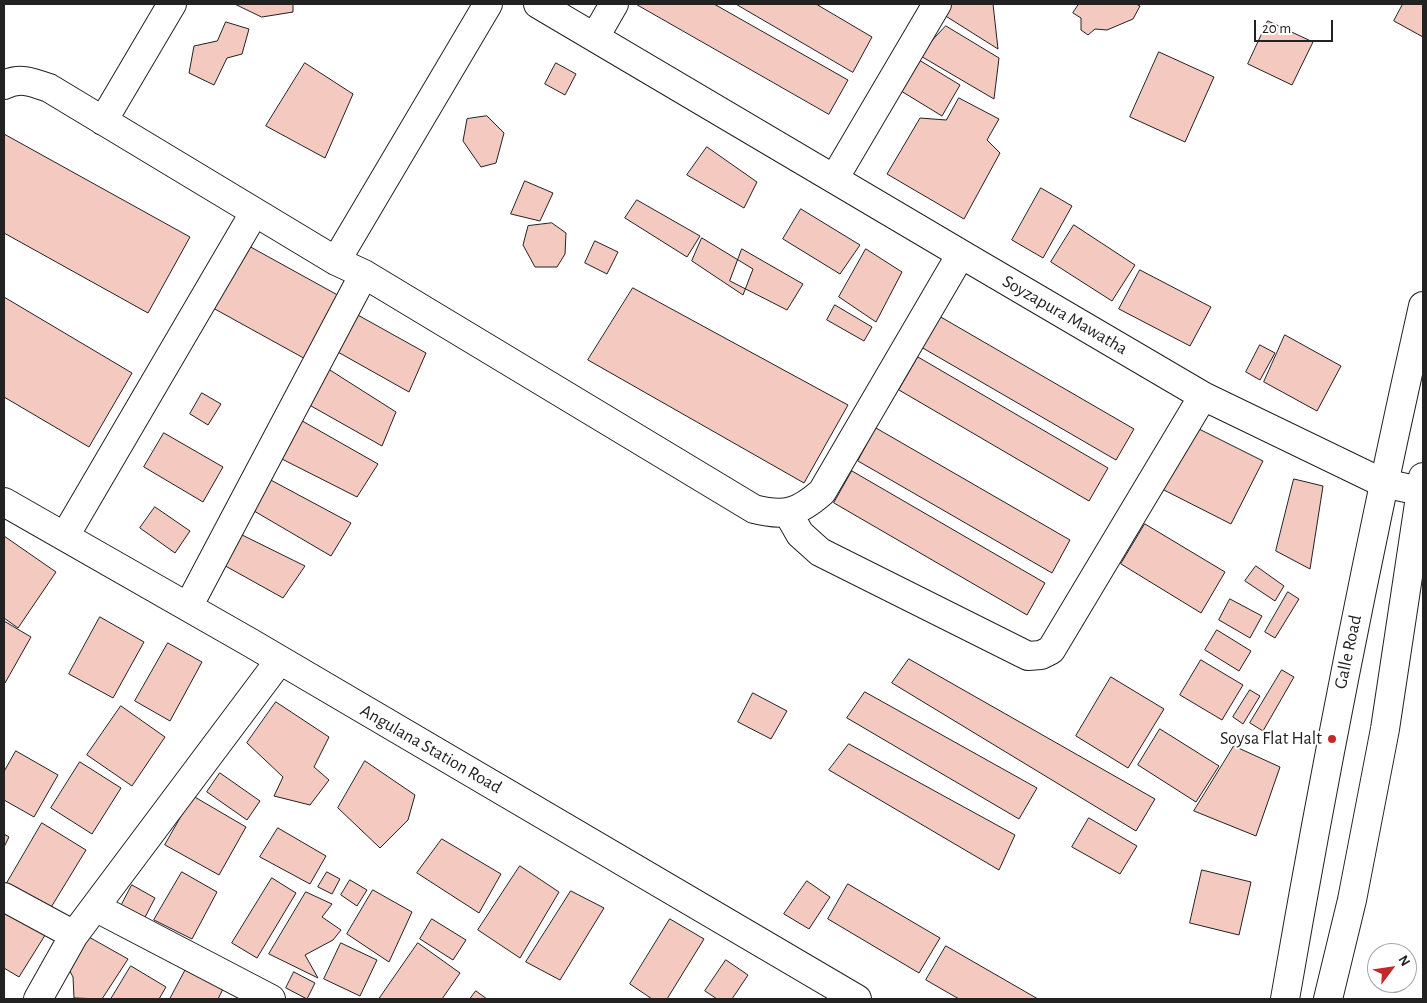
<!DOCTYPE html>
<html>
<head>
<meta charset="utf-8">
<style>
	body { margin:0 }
	#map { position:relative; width:1427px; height:1003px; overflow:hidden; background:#fff; font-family:"Alegreya Sans",sans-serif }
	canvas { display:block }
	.frame { position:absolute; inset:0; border:5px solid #222; pointer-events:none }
	.north { position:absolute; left:1367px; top:943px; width:50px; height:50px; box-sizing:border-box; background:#fff; border:1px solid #a7a7a7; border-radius:50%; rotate:59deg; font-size:14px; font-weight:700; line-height:20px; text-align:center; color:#222 }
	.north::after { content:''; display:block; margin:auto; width:18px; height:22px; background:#c62828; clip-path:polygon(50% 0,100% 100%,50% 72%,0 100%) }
	.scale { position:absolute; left:1254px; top:20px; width:79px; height:22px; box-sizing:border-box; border:2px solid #222; border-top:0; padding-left:6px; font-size:15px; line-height:18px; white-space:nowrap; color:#222; -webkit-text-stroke:4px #fff; paint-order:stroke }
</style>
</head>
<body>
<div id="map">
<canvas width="1427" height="1003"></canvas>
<div class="frame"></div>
<div class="north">N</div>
<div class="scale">20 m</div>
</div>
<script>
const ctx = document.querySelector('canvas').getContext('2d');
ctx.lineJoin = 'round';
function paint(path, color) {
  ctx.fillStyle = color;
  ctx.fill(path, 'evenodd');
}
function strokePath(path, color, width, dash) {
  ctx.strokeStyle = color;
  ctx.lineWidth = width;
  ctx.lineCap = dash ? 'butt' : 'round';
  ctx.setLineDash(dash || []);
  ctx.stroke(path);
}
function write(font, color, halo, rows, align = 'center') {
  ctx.font = font + ' "Alegreya Sans",sans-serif';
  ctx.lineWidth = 4;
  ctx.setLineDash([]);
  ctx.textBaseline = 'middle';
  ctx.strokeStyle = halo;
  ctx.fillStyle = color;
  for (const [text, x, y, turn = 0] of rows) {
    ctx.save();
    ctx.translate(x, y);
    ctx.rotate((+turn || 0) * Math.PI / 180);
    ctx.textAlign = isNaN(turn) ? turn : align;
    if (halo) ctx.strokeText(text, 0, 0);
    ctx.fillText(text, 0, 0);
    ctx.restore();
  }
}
const building = new Path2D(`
	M235,4H293V12L262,17Z
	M636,4H714L848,80L829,114Z
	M736,4H816L872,37L853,72Z
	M950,4H993L998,49L944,15Z
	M1079,4H1136L1140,6L1133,19L1107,30L1095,29L1088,35L1081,30V18L1073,13Z
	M1403,4H1423V37L1394,21Z
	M1268,21L1313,42L1292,85L1248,64Z
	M226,22L249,29L242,54L227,58L214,85L189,73L194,46L217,41Z
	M946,26L999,58L994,99L919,55Z
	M1159,52L1214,77L1185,142L1130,117Z
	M919,60L960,85L942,116L901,91Z
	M305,63L353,94L325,158L266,126Z
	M556,63L576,74L565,95L545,84Z
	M959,98L999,119L987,140L1000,153L964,219L887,174L920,118L946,120Z
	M487,116L504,133L496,163L481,167L463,141L467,119Z
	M4,134L190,237L148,313L4,233Z
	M707,147L757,182L744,208L687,175Z
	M525,181L553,193L540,221L511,214Z
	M1041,188L1072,206L1043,258L1012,240Z
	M637,200L700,236L687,257L625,218Z
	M801,209L860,245L840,274L783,239Z
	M552,223L566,233L565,254L557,267H535L523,245L528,226Z
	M1074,225L1135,265L1112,301L1051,262Z
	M702,238L753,269L743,295L692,261Z
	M595,241L618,252L607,274L585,263Z
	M247,245L343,298L309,361L213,308Z
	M742,249L803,284L787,310L730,281Z
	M866,249L902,272L876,322L839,297Z
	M1140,270L1211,307L1190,346L1119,309Z
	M633,288L848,405L804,483L588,360Z
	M4,297L132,373L89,447L4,397Z
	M835,305L872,327L864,341L827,320Z
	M356,314L426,353L409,392L336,351Z
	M939,316L1134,429L1116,460L921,347Z
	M1285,335L1341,366L1317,411L1264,382Z
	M1260,345L1275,353L1260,380L1246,372Z
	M918,357L1108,468L1089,501L899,390Z
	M322,365L396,412L382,446L304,402Z
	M202,393L221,404L208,425L190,414Z
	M297,418L378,464L357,497L278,457Z
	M1191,425L1263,461L1231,524L1160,488Z
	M876,428L1070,540L1052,573L858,461Z
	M164,433L223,467L203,502L144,467Z
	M852,471L1045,583L1027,615L834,503Z
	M267,478L351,523L331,556L249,508Z
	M1294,479L1323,486L1310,569L1276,551Z
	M155,507L190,531L175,553L140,528Z
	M1145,524L1225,572L1201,613L1121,564Z
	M236,532L305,566L283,598L220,563Z
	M4,536L56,572L18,628L4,618Z
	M1256,566L1284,586L1275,601L1245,581Z
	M1288,592L1299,599L1275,638L1265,632Z
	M1230,599L1262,616L1250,638L1219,620Z
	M100,617L144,642L113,698L69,674Z
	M4,621L31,637L5,683H4Z
	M1217,630L1251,651L1239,671L1205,650Z
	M168,643L202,662L170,721L135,701Z
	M909,659L1155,799L1136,831L892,683Z
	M1201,660L1243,685L1222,720L1180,695Z
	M1282,670L1294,677L1263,731L1250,723Z
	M1111,677L1164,709L1128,768L1076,736Z
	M1250,690L1260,696L1243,724L1233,717Z
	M865,692L1037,788L1019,819L847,718Z
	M753,693L787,711L771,739L738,722Z
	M276,702L329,737L314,767L329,780L310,805L274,796L283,777L247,743Z
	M121,706L165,737L132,786L87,755Z
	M1160,729L1219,766L1196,802L1138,765Z
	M849,744L1015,835L999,870L829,770Z
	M1234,746L1280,767L1256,836L1194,811Z
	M16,751L58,775L34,817L4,800V772Z
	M365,761L415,795L408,820L380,848L338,808Z
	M80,762L121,788L92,834L51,808Z
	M220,773L260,801L247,820L207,792Z
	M193,796L246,827L219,875L165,845Z
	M1089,818L1137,846L1120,874L1072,847Z
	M42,823L86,850L50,909L7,883Z
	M278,828L326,856L310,884L260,857Z
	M4,834L9,837L4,847Z
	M442,839L501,874L479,913L417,873Z
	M520,866L559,892L520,958L478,930Z
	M1202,870L1251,882L1239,935L1190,923Z
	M182,872L217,892L192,939L154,920Z
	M327,872L340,879L332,894L318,887Z
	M272,878L296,893L257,958L232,943Z
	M350,880L367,890L357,906L341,895Z
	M807,881L830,897L809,929L784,914Z
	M848,884L940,938L919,973L828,919Z
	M132,885L155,898L143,921L120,908Z
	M373,890L412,912L389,962L347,934Z
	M571,891L604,908L560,980L526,962Z
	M306,892L332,904L322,917L341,930L333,940L305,955L318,978L269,954Z
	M4,911L47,932L19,977L4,968Z
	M432,919L466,940L453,960L420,939Z
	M670,919L704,939L667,999H652L630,984Z
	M80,932L128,959L102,999L74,998L73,977L63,958Z
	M341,943L377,960L360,996L324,979Z
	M418,943L460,973L442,999H379Z
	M946,946L1038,999H959L926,980Z
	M726,960L748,975L732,999H717L705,991Z
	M131,966L166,987L159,999H111Z
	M186,969L223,989L218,999H170Z
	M294,972L315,983L307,999L286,988Z
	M476,991L487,999H470Z`);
const minor = new Path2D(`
	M538,4L961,254
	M595,37L614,4
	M4,85C20,77 32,82 49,88L336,261L364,274L754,509C785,517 798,513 822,492L961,254L1203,396L1383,483L1420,491
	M103,121L172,4
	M834,179L937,4
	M336,261L488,4
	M4,502L251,643L857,999
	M788,513L800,534L820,552L1028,656L1041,655L1051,650L1203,396
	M65,536L254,213
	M188,607L364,274
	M4,897L74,935
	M95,907L271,999
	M38,999L74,935L280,660`);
const highway = new Path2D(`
	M1285,999C1325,767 1371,536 1423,306
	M1328,999L1352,900L1385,729L1423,477`);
const markers = [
	[1332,739,5,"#c62828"]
];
const streetNames = [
	["Soyzapura Mawatha",1065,315,30],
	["Galle Road",1348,652,-78],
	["Angulana Station Road",431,749,30]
];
const poiNames = [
	["Soysa Flat Halt",1322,739]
];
paint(building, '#f3c9c0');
strokePath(building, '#222', 1);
strokePath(minor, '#222', 30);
strokePath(highway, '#222', 30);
strokePath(minor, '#fff', 28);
strokePath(highway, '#fff', 28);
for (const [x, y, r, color] of markers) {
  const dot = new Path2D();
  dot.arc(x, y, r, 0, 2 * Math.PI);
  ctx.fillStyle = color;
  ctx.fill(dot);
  strokePath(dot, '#fff', 2);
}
write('18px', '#222', '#fff', streetNames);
write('18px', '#222', '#fff', poiNames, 'right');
</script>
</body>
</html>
